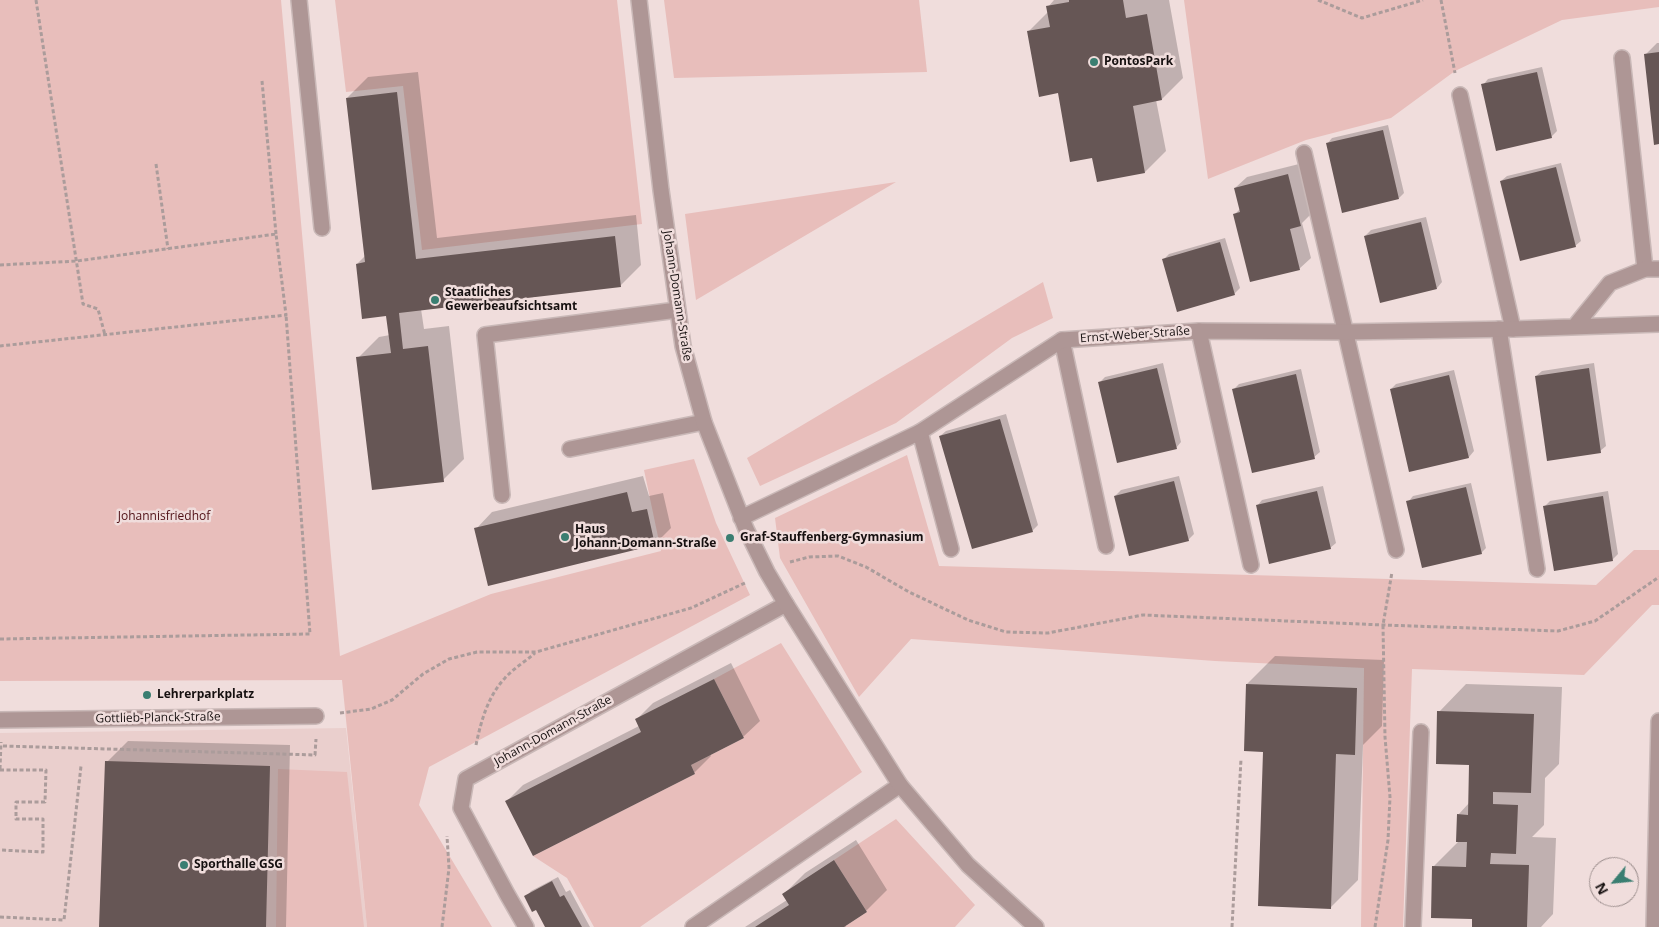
<!DOCTYPE html>
<html>
<head>
<meta charset="utf-8">
<style>
	body { margin:0 }
	#map { position:relative; width:1659px; height:927px; overflow:hidden; background:#f0dddc; font-family:"Open Sans",sans-serif }
	canvas { display:block }
	.north { position:absolute; left:1589px; top:857px; width:50px; height:50px; box-sizing:border-box; background:#f0dddc; border:1px solid #998b8a; border-radius:50%; rotate:242deg; font-size:14px; font-weight:700; line-height:20px; text-align:center; color:#161010 }
	.north::after { content:''; display:block; margin:auto; width:18px; height:22px; background:#3a7e71; clip-path:polygon(50% 0,100% 100%,50% 72%,0 100%) }
</style>
</head>
<body>
<div id="map">
<canvas width="1659" height="927"></canvas>
<div class="north">N</div>
</div>
<script>
const ctx = document.querySelector('canvas').getContext('2d');
ctx.lineJoin = 'round';
function paint(path, color) {
  ctx.fillStyle = color;
  ctx.fill(path, 'evenodd');
}
function strokePath(path, color, width, dash) {
  ctx.strokeStyle = color;
  ctx.lineWidth = width;
  ctx.lineCap = dash ? 'butt' : 'round';
  ctx.setLineDash(dash || []);
  ctx.stroke(path);
}
function write(font, color, halo, rows, align = 'center') {
  ctx.font = font + ' "Open Sans",sans-serif';
  ctx.lineWidth = 5;
  ctx.setLineDash([]);
  ctx.textBaseline = 'middle';
  ctx.strokeStyle = halo;
  ctx.fillStyle = color;
  for (const [text, x, y, turn = 0] of rows) {
    ctx.save();
    ctx.translate(x, y);
    ctx.rotate((+turn || 0) * Math.PI / 180);
    ctx.textAlign = isNaN(turn) ? turn : align;
    if (halo) ctx.strokeText(text, 0, 0);
    ctx.fillText(text, 0, 0);
    ctx.restore();
  }
}
const built = new Path2D(`
	M346,728L367,927H0V733Z`);
const green = new Path2D(`
	M0,0H281L340,656L491,594L661,551L644,470L694,459L716,523L750,595L429,767L419,805L492,927H367L342,680L0,681Z
	M335,0H617L642,224L422,250L403,86L346,92Z
	M664,0H919L927,72L674,78Z
	M1184,0H1659V7L1562,20L1455,71L1391,118L1306,140L1208,179Z
	M896,182L696,300L685,214Z
	M1043,282L1053,318L1012,338L896,423L760,486L747,458Z
	M907,455L939,566L1596,585L1634,550H1659V605H1652L1584,675L1412,669L1403,927H1361L1364,668L1215,661L911,639L859,697L780,558L775,518Z
	M781,643L862,772L640,927H594L567,878L533,856L695,774L691,765L744,738L714,679Z
	M278,769L347,772L364,927H276Z
	M896,819L975,905L955,927H844L867,912L834,860Z`);
const shadow = new Path2D(`
	M1054,0H1169L1183,78L1162,99L1156,100L1166,151L1145,172L1093,156L1059,92L1028,32L1049,11L1048,7Z
	M1657,43H1659V143L1646,54Z
	M1542,67L1557,131L1551,137L1483,85L1488,79Z
	M418,72L437,238L636,215L641,265L620,286L421,309L424,329L449,326L464,459L443,480L358,358L379,337L390,335L387,314L357,264L365,256L347,98L368,77Z
	M1388,125L1404,193L1399,198L1327,144L1332,138Z
	M1561,163L1581,241L1575,246L1501,181L1507,176Z
	M1299,164L1311,214L1302,223L1311,258L1299,269L1235,214L1240,209L1235,188L1247,177Z
	M1426,217L1442,282L1437,288L1365,236L1371,230Z
	M1225,238L1240,288L1234,294L1163,260L1169,254Z
	M1163,363L1181,442L1176,448L1100,382L1105,377Z
	M1594,363L1606,446L1600,451L1536,376L1542,371Z
	M1301,369L1320,452L1314,457L1234,389L1239,384Z
	M1454,370L1474,451L1469,457L1410,471L1391,389L1396,384Z
	M1006,414L1038,525L1032,531L940,436L946,431Z
	M643,476L649,496L663,493L671,528L655,544L476,529L492,512Z
	M1179,476L1194,534L1188,540L1115,496L1121,490Z
	M1471,483L1486,548L1481,553L1408,502L1413,496Z
	M1323,486L1336,543L1330,548L1257,506L1262,500Z
	M1608,491L1618,554L1613,559L1555,569L1544,507L1550,501Z
	M1275,656L1384,660L1382,726L1363,745L1358,880L1330,908L1264,750L1247,684Z
	M731,663L760,721L743,737L710,754L711,756L694,773L534,855L507,801L523,785L639,726L636,720L653,703Z
	M1466,684L1562,687L1559,764L1545,778L1544,825L1532,837L1556,838L1553,914L1541,927H1473L1474,918L1434,866L1459,841L1458,815L1469,803L1471,763L1439,712Z
	M128,741L290,745L286,927H100L107,762Z
	M856,840L887,890L866,911L845,925L846,927H745L787,900L784,894L805,873Z
	M558,877L566,892L570,890L590,927H547L536,908L526,897L531,891Z`);
const building = new Path2D(`
	M1069,0H1123L1126,18L1147,14L1162,100L1133,106L1145,173L1097,182L1092,158L1070,162L1058,93L1039,97L1027,31L1050,27L1046,6L1069,2Z
	M1659,52V144L1654,145L1644,54Z
	M1537,72L1552,138L1496,151L1481,84Z
	M397,92L416,259L615,236L621,287L399,313L403,349L428,346L444,482L372,490L356,357L391,353L386,316L362,319L356,264L365,262L346,98Z
	M1383,130L1399,199L1342,213L1326,143Z
	M1556,167L1576,247L1520,261L1500,181Z
	M1288,174L1301,226L1290,229L1300,270L1250,282L1233,214L1240,212L1234,188Z
	M1421,222L1437,289L1380,303L1364,236Z
	M1220,242L1235,295L1177,312L1162,259Z
	M1157,368L1177,449L1117,463L1098,382Z
	M1589,368L1601,453L1547,461L1535,376Z
	M1296,374L1315,459L1252,473L1232,389Z
	M1449,375L1469,458L1409,472L1390,389Z
	M1000,419L1033,532L972,549L939,436Z
	M1174,481L1189,541L1129,556L1114,496Z
	M1466,487L1482,554L1422,568L1406,501Z
	M1317,491L1331,549L1269,564L1256,505Z
	M627,492L632,512L647,509L655,545L488,586L474,528Z
	M1603,496L1613,561L1554,571L1543,506Z
	M714,679L744,738L691,765L695,774L533,856L505,801L641,732L635,719Z
	M1246,684L1357,688L1355,755L1336,754L1331,909L1258,906L1263,752L1244,751Z
	M1437,711L1534,714L1531,793L1493,792V804L1518,805L1516,854L1491,853L1490,864L1529,865L1527,927H1472V919L1431,918L1432,866L1466,867L1467,842H1456L1457,814L1468,815L1469,765L1436,764Z
	M105,761L270,766L266,927H99Z
	M834,860L867,912L844,927H755L789,905L782,894Z
	M552,881L560,897L564,895L582,927H545L536,910L532,912L524,896Z`);
const path = new Path2D(`
	M36,0L83,304L98,309L105,335
	M1318,0L1362,18L1423,0
	M1441,0L1455,73
	M262,81L276,234
	M156,164L168,249
	M0,265L77,261L276,234L286,315L0,346
	M790,562L809,557L838,556L866,567L909,592L968,620L1006,632L1048,633L1143,615L1383,625L1558,631L1595,621L1659,577
	M0,639L310,634L286,315
	M340,713L371,709L392,700L423,674L449,659L477,652H536L691,608L745,583
	M476,745C481,721 488,696 505,678C514,668 526,661 535,653
	M3,746L315,755L316,739
	M0,769L1,742
	M0,770H46L45,802H16V819H43V852L0,850
	M0,917L64,920L81,766
	M442,927L449,868L447,836
	M1232,927L1241,759
	M1375,927L1388,840L1390,797L1385,737L1383,625L1392,572`);
const lane = new Path2D(`
	M299,0L322,228
	M1622,58L1645,269
	M1460,95L1513,329
	M1304,153L1396,550
	M1499,329L1537,569
	M1199,331L1251,565
	M1062,340L1106,546
	M920,432L951,549
	M570,449L704,422
	M502,495L485,335L677,310
	M0,720L316,716
	M526,927L507,894L461,808L466,779L786,604
	M693,927L900,785
	M1413,927L1421,732
	M1654,927L1659,721`);
const street = new Path2D(`
	M639,0L661,190L683,346L704,422L746,529L767,572L786,604L900,785L968,865L1036,927
	M1575,326L1610,283L1645,269H1659
	M741,518L920,432L1062,340L1199,331L1346,332L1513,329L1659,324`);
const markers = [
	[1094,62,5,"#3a7e71"],
	[435,300,5,"#3a7e71"],
	[565,537,5,"#3a7e71"],
	[730,538,5,"#3a7e71"],
	[147,695,5,"#3a7e71"],
	[184,865,5,"#3a7e71"]
];
const poiNames = [
	["PontosPark",1104,62],
	["Staatliches",445,293],
	["Gewerbeaufsichtsamt",445,307],
	["Haus",575,530],
	["Johann-Domann-Straße",575,544],
	["Graf-Stauffenberg-Gymnasium",740,538],
	["Lehrerparkplatz",157,695],
	["Sporthalle GSG",194,865]
];
const streetNames = [
	["Johann-Domann-Straße",677,296,81],
	["Ernst-Weber-Straße",1135,335,-4],
	["Gottlieb-Planck-Straße",158,718,-1],
	["Johann-Domann-Straße",553,731,-29]
];
const parkNames = [
	["Johannisfriedhof",164,517]
];
paint(built, '#eacfcd');
paint(green, '#e8bebb');
paint(shadow, '#0003');
paint(building, '#665655');
strokePath(lane, '#c9b8b7', 18);
strokePath(street, '#c9b8b7', 18);
strokePath(path, '#ab9c9b', 3, [4, 2.5]);
strokePath(lane, '#ae9695', 15);
strokePath(street, '#ae9695', 15);
for (const [x, y, r, color] of markers) {
  const dot = new Path2D();
  dot.arc(x, y, r, 0, 2 * Math.PI);
  ctx.fillStyle = color;
  ctx.fill(dot);
  strokePath(dot, '#f0dddc', 2);
}
write('bold 12px', '#161010', '#f0dddc', poiNames, 'left');
write('12px', '#161010', '#f0dddc', streetNames);
write('12px', '#4e0f14', '#f0dddc', parkNames);
</script>
</body>
</html>
